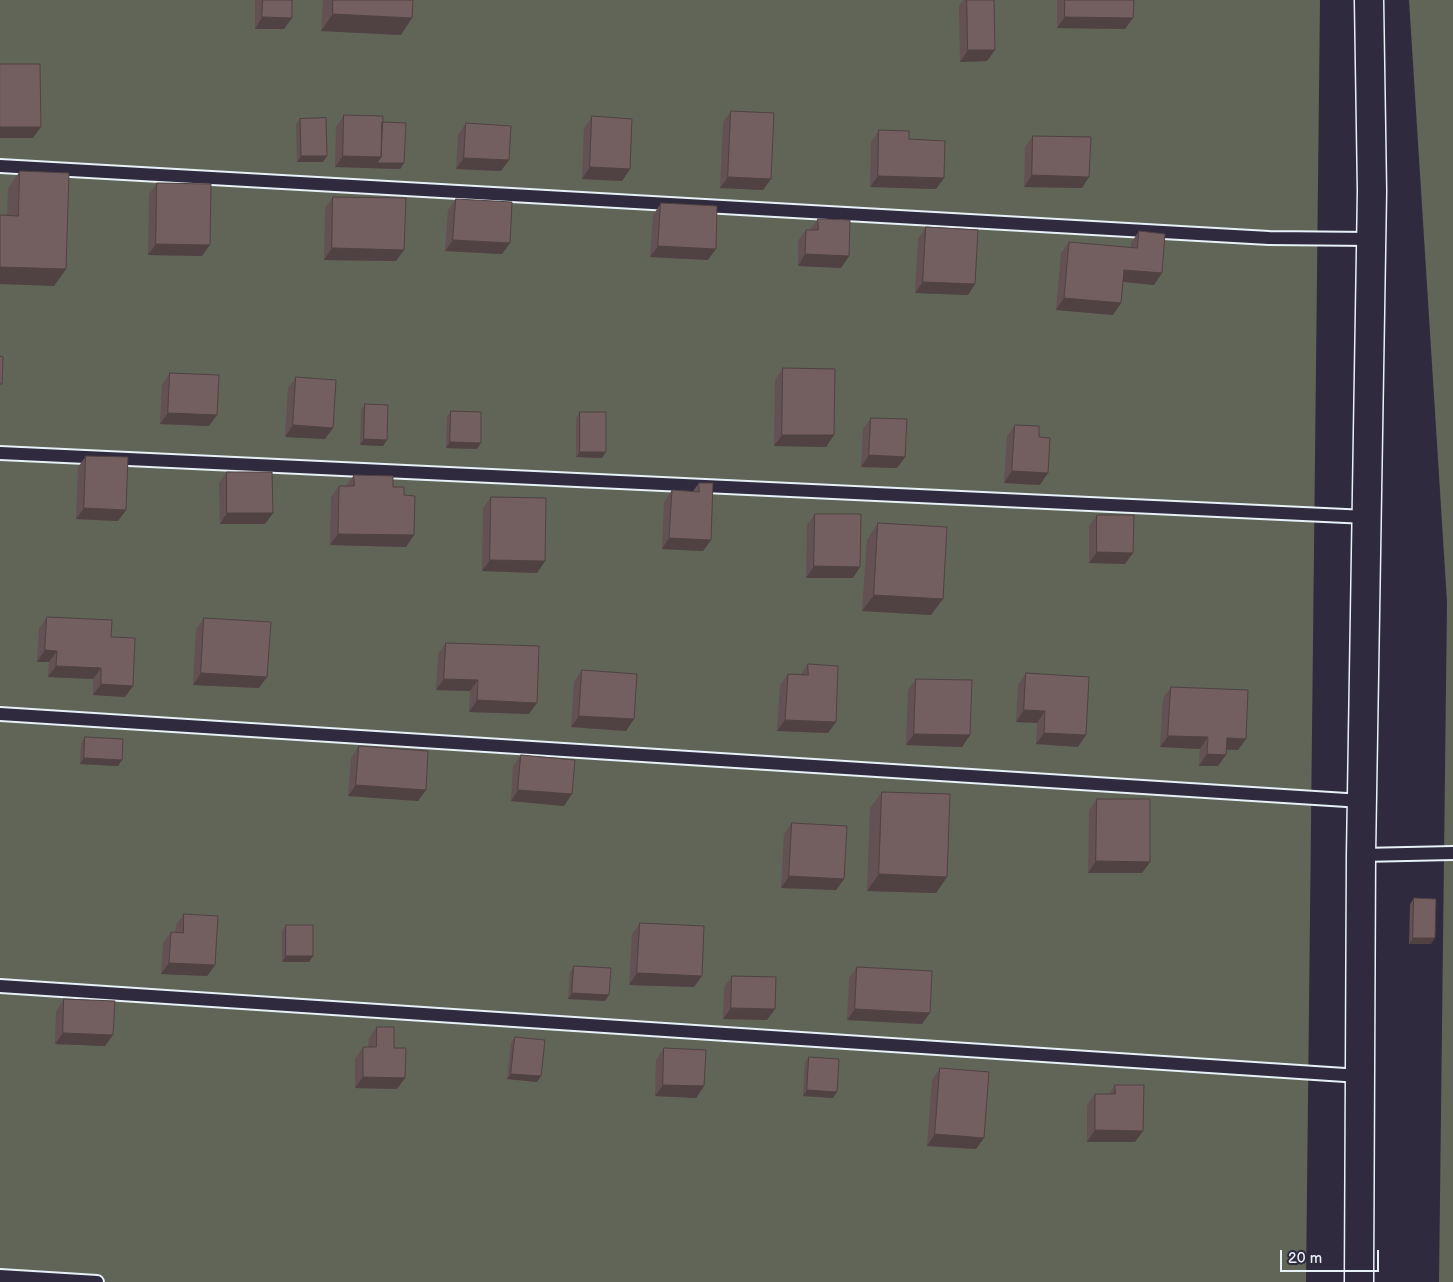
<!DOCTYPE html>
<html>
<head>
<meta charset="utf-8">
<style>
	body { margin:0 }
	#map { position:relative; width:1453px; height:1282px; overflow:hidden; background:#2f2a3d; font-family:"Balsamiq Sans",sans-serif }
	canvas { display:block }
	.scale { position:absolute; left:1280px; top:1250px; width:99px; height:22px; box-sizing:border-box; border:2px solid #e8f1f8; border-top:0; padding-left:6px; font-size:15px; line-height:18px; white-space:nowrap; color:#e8f1f8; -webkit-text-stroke:4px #2f2a3d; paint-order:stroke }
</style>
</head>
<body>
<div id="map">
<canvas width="1453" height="1282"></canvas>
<div class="scale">20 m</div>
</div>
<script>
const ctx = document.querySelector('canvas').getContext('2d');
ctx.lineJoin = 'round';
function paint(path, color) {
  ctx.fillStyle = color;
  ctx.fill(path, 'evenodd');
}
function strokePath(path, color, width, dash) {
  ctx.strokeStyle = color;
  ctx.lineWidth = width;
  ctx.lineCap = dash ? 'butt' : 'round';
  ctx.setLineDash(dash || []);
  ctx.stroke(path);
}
const green = new Path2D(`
	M0,0H1320L1306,1282H0Z
	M1409,0H1453V1282H1439L1447,602Z`);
const service = new Path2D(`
	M0,166L1269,238L1371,239
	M0,453L1367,517
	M0,714L1362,801
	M1361,855L1453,853
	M0,986L1360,1076
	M0,1276L97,1282`);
const tertiary = new Path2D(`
	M1359,1282L1361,855L1372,191L1369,0`);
const wall = new Path2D(`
	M255,0H292L284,29H255Z
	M323,0H413L401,35L321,31Z
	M963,0H994L995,50L987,61L960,62L959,6Z
	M1057,0H1134L1125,29L1057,28Z
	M731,111L771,179L763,190L720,188L723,122Z
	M344,115L382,122L404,163L400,169L335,167L336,127Z
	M592,116L630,169L622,181L582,179L584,128Z
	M300,119L323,162H297L296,124Z
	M466,123L501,171L456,169L458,135Z
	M879,130L909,139L944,178L936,189L870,187L871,142Z
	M1033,136L1082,188L1024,187L1025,147Z
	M20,171L66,269L54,286L7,215L8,188Z
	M157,183L202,256L148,255L149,194Z
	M333,197L396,261L324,260L325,208Z
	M456,199L510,243L502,254L445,251L448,210Z
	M661,203L708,260L650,257L653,215Z
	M818,219L849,256L841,268L798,266V241L806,230H810Z
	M926,227L975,284L968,295L915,293L918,239Z
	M1139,231L1154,285L1123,282L1121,303L1113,315L1056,310L1061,253L1069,242L1131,248V243Z
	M783,368L834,435L826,447L774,446L775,380Z
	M170,373L217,415L209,426L160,424L162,384Z
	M296,377L333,428L325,439L285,437L288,388Z
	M365,404L383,446L360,445L361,410Z
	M451,411L477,449L446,448L447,417Z
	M580,412L602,458L576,457V418Z
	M871,418L905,457L897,468L861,467L863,429Z
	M1015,425L1039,437L1040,485L1004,483L1007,436Z
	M86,456L126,510L118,521L76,519L78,467Z
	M227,472L273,513L265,524H220L219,483Z
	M354,475L393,487L404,495L414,535L406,547L330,545L331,497L339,486H346Z
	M699,483L711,540L703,551L662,549L664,502L672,490L693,491Z
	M491,497L545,561L537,573L482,571L483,508Z
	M815,514L853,578H806L807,525Z
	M1097,515L1125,564L1089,563V526Z
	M878,523L931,615L862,611L867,540Z
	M47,617L111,637L133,686L125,697L93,695V679L48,677L49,662H37L39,628Z
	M204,618L259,688L193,685L196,629Z
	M446,643L529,714L469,712L470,691L436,690L438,654Z
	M808,664L836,722L828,733L777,731L780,685L788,674H801Z
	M582,670L626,731L571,727L574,682Z
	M1026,673L1078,747L1036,744L1037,723L1016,722L1018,685Z
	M916,679L970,735L962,747L906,745L908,690Z
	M1171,687L1246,739L1238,750H1226L1218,766H1199L1200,749L1160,747L1163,698Z
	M85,737L122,760L118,766L80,764L81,743Z
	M359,746L426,790L418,801L348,796L351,758Z
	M521,755L564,806L511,801L513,766Z
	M882,792L947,877L936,893L867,891L870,808Z
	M1097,799L1150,862L1142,873H1088L1089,810Z
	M792,823L844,879L836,890L781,888L784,834Z
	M1414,898L1431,944H1409L1410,904Z
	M184,914L215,965L207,976L161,974L163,943L171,932H175L176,925Z
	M640,923L694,987L629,985L632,934Z
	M286,925L313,956L309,962H282V931Z
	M574,966L605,1001L568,999L570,972Z
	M857,967L922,1024L847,1020L849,978Z
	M732,976L767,1020L723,1019L724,987Z
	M64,999L105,1046L55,1044L56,1011Z
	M377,1027L394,1048L405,1078L397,1089L355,1088V1059L363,1047H368L369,1038Z
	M515,1037L537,1082L507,1079L511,1043Z
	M664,1048L704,1086L696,1098L655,1096L656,1060Z
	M809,1057L833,1098L803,1096L805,1062Z
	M940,1068L984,1138L976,1149L927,1146L932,1080Z
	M1115,1085L1135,1142H1087V1105L1095,1094H1109Z`);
const shadedWall = new Path2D(`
	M333,14L412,18L401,35L321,31Z
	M262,17L292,18L284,29H255Z
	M1065,17L1133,18L1125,29L1057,28Z
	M968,50H995L987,61L960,62Z
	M0,127H41L33,138H0Z
	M301,156H327L323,162H297Z
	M343,156L381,157L404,163L400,169L335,167Z
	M464,158L509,160L501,171L456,169Z
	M590,167L630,169L622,181L582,179Z
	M1032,175L1089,177L1082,188L1024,187Z
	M878,176L944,178L936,189L870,187Z
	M728,177L771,179L763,190L720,188Z
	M453,240L510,243L502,254L445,251Z
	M156,244L210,245L202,256L148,255Z
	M658,246L716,249L708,260L650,257Z
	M332,248L404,250L396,261L324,260Z
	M805,254L849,256L841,268L798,266Z
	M0,267L66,269L54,286L0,284Z
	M1124,270L1162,273L1154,285L1116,281Z
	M923,282L975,284L968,295L915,293Z
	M1064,298L1121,303L1113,315L1056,310Z
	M168,413L217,415L209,426L160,424Z
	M293,425L333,428L325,439L285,437Z
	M782,435H834L826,447L774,446Z
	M364,439L387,440L383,446L360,445Z
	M450,442L481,443L477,449L446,448Z
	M580,452H606L602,458L576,457Z
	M869,455L905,457L897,468L861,467Z
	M1012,471L1048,473L1040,485L1004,483Z
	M84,508L126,510L118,521L76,519Z
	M227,513H273L265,524H220Z
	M338,534L414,535L406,547L330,545Z
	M669,538L711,540L703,551L662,549Z
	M1097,552L1133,553L1125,564L1089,563Z
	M490,560L545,561L537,573L482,571Z
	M814,566L860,567L853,578H806Z
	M874,595L943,599L931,615L862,611Z
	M45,650L57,651L49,662H37Z
	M56,666L101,668L93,679L48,677Z
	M201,673L267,677L259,688L193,685Z
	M444,679L478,680L470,691L436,690Z
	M101,684L133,686L125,697L93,695Z
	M477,700L537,703L529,714L469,712Z
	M1024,710L1045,711L1037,723L1016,722Z
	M579,716L634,719L626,731L571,727Z
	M785,720L836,722L828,733L777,731Z
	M1044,733L1086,735L1078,747L1036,744Z
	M914,734L970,735L962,747L906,745Z
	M1168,736L1208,737L1200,749L1160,747Z
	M1227,738L1246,739L1238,750L1219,749Z
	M1207,754L1226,755L1218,766H1199Z
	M84,758L122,760L118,766L80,764Z
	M356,785L426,790L418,801L348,796Z
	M518,790L572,794L564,806L511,801Z
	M1096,861L1150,862L1142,873H1088Z
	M879,874L947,877L936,893L867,891Z
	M789,876L844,879L836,890L781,888Z
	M1413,938H1435L1431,944H1409Z
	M286,956H313L309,962H282Z
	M169,963L215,965L207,976L161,974Z
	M637,973L702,976L694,987L629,985Z
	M572,993L609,995L605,1001L568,999Z
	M731,1008L775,1009L767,1020L723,1019Z
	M855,1009L930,1013L922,1024L847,1020Z
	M63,1033L113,1035L105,1046L55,1044Z
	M511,1074L541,1076L537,1082L507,1079Z
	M363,1077L405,1078L397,1089L355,1088Z
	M663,1085L704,1086L696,1098L655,1096Z
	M807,1090L837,1092L833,1098L803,1096Z
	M1095,1130L1143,1131L1135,1142H1087Z
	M935,1134L984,1138L976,1149L927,1146Z`);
const building = new Path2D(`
	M263,0H292V18L262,17Z
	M333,0H413L412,18L333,14Z
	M967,0H994L995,50H968Z
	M1065,0H1134L1133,18L1065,17Z
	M0,64H40L41,127H0Z
	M731,111L774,113L771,179L728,177Z
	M344,115L383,116L381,157L343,156Z
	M592,116L632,119L630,169L590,167Z
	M326,118L327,156H301L300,119Z
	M382,122L406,123L404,163H377L381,157Z
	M466,123L511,126L509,160L464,158Z
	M879,130L909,131V139L945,141L944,178L878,176Z
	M1033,136L1091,137L1089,177L1032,175Z
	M20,171L69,173L66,269L0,267V215L18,216Z
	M157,183L211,184L210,245L156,244Z
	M333,197L406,198L404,250L332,248Z
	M456,199L512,202L510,243L453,240Z
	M661,203L717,206L716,249L658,246Z
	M818,219L850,220L849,256L805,254L806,230H818Z
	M926,227L978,230L975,284L923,282Z
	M1139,231L1165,234L1162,273L1124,270L1121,303L1064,298L1069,242L1137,248Z
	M0,356L3,357L2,384H0Z
	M783,368L835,369L834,435H782Z
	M170,373L219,375L217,415L168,413Z
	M296,377L336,380L333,428L293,425Z
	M365,404L388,405L387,440L364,439Z
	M451,411L481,412V443L450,442Z
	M580,412H606V452H580Z
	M871,418L907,419L905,457L869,455Z
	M1015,425L1039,426V437L1050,438L1048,473L1012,471Z
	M86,456L128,457L126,510L84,508Z
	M227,472H272L273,513H227Z
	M354,475L393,476V487H404V495L415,496L414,535L338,534L339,486H354Z
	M699,483H713L711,540L669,538L672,490L699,492Z
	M491,497L546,498L545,561L490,560Z
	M815,514H861L860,567L814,566Z
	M1097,515H1134L1133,553L1097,552Z
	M878,523L947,527L943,599L874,595Z
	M47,617L112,620L111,637L135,638L133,686L101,684V668L56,666L57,651L45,650Z
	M204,618L271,622L267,677L201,673Z
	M446,643L539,646L537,703L477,700L478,680L444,679Z
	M808,664L838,666L836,722L785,720L788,674L808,675Z
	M582,670L637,674L634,719L579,716Z
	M1026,673L1089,677L1086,735L1044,733L1045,711L1024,710Z
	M916,679L972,680L970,735L914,734Z
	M1171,687L1248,690L1246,739L1227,738L1226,755L1207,754L1208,737L1168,736Z
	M85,737L123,739L122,760L84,758Z
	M359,746L428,751L426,790L356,785Z
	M521,755L575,760L572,794L518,790Z
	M882,792L950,794L947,877L879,874Z
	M1097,799H1150V862L1096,861Z
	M792,823L847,826L844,879L789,876Z
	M1414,898L1436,899L1435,938H1413Z
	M184,914L218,916L215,965L169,963L171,932L183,933Z
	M640,923L704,926L702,976L637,973Z
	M286,925H313V956H286Z
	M574,966L611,968L609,995L572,993Z
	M857,967L932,971L930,1013L855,1009Z
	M732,976L776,977L775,1009L731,1008Z
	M64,999L115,1001L113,1035L63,1033Z
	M377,1027H394V1048H406L405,1078L363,1077V1047H376Z
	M515,1037L545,1040L541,1076L511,1074Z
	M664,1048L706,1050L704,1086L663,1085Z
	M809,1057L839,1059L837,1092L807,1090Z
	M940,1068L989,1072L984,1138L935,1134Z
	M1115,1085H1144L1143,1131L1095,1130V1094H1115Z`);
paint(green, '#606558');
strokePath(service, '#e8f1f8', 16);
strokePath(tertiary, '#e8f1f8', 31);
strokePath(service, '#2f2a3d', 12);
strokePath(tertiary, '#2f2a3d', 28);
paint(wall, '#635153');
paint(shadedWall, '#504243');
paint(building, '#735e60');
strokePath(building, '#504243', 1);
</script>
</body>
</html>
